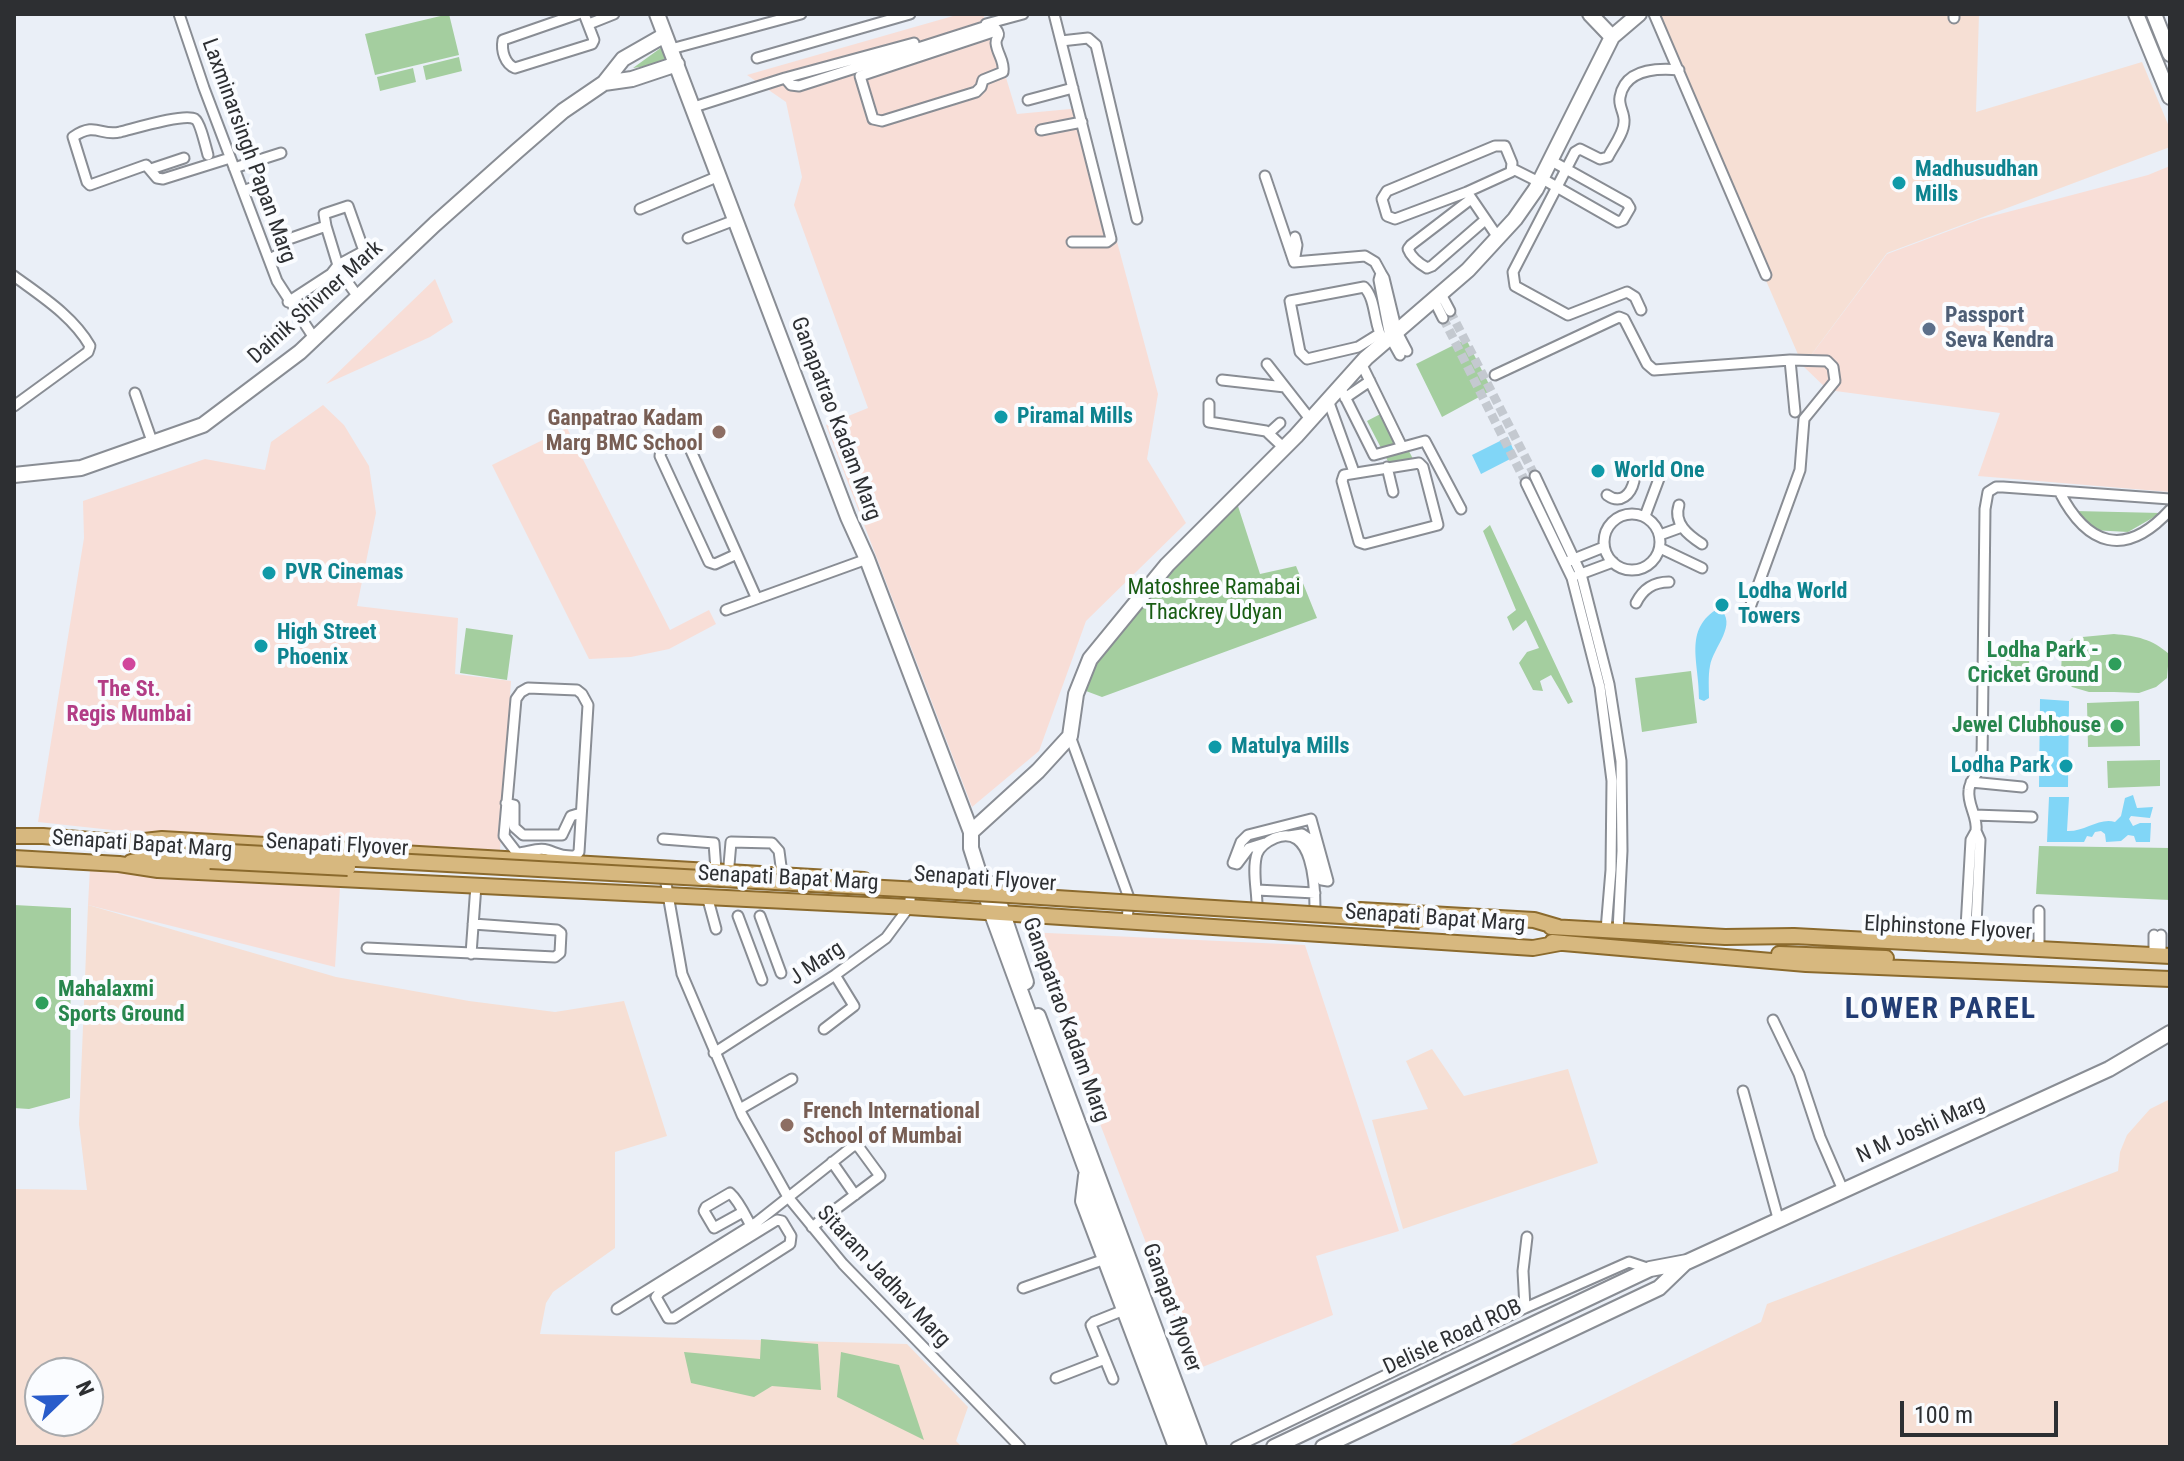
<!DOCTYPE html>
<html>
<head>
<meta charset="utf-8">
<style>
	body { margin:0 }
	#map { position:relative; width:2184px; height:1461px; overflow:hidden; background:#eaeff7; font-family:"Roboto Condensed",sans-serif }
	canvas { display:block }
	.frame { position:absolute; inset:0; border:16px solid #2d2f32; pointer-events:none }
	.north { position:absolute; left:24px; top:1357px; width:80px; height:80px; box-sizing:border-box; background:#fafcff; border:2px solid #a8aaad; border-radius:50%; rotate:67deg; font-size:22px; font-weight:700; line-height:32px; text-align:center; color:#2d2f32 }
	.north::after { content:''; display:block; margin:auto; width:28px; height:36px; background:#295cca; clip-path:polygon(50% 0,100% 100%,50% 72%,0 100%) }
	.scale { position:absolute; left:1900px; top:1401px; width:158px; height:36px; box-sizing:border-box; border:4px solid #2d2f32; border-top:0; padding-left:10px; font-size:24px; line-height:28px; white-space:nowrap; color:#2d2f32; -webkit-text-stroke:6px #fafcff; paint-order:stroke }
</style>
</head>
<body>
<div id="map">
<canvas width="2184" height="1461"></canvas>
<div class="frame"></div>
<div class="north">N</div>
<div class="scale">100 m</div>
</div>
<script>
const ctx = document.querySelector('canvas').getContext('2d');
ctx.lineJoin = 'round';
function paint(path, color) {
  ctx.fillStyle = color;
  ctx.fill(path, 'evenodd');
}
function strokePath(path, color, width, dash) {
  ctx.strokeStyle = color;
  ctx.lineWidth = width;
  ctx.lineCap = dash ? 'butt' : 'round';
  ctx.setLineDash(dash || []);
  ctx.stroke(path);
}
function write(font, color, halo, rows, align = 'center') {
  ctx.font = font + ' "Roboto Condensed",sans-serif';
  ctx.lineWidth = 8;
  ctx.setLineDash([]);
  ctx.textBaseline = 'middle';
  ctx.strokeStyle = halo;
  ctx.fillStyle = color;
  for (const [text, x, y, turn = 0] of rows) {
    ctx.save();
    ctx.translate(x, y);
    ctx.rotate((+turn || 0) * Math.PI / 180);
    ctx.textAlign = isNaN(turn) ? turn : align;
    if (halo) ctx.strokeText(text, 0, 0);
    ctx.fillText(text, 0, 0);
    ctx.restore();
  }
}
const commercial = new Path2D(`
	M960,14H983L1001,61L1017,114L1081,108L1158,394L1147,459L1186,523L1086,621L1039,751L972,807L826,425L868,408L794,205L802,177L786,102L747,75Z
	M2170,166V492L1978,476L2000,413L1828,390L1803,366L1887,254L1981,219L2148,175Z
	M435,279L453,322L430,337L326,384Z
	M323,405L344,425L369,466L376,513L357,606L458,618L455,674L511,681L500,850L112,830L38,822L84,538L83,501L205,459L265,470L271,442Z
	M567,428L670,630L709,610L716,624L669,649L631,657L589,659L492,465Z
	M90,868L340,887L335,967L88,905Z
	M1026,932L1305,945L1399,1231L1316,1256L1333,1315L1195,1370Z`);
const industrial = new Path2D(`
	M1979,14L1976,112L2142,62L2170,129V147L1887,253L1803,366L1651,15Z
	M88,905L336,977L469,1001L555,1012L624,1001L667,1136L615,1152V1248L553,1292L546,1303L540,1334L907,1344L968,1407L956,1441L962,1447H14V1189L87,1190L79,1124ZM40,1373H88V1421H40Z
	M1432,1049L1464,1096L1568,1069L1598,1163L1403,1229L1372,1120L1428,1109L1406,1061Z
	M2170,1099V1447H1506L1761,1322L1767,1304L2118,1171L2120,1152L2127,1135L2150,1109Z`);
const green = new Path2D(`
	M449,14L459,55L375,75L365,34Z
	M662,47L669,63L633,68Z
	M459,57L462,71L426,80L423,66Z
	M413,68L416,82L380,91L377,77Z
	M1466,339L1492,390L1442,417L1416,364Z
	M1388,410L1413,459L1392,469L1367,421Z
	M1237,503L1260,574L1296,566L1317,618L1102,697L1086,691L1095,661L1129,613Z
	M2075,511L2161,513L2128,532L2092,530Z
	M1490,525L1573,702L1568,704L1551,675L1540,681L1543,691L1533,690L1519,663L1527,652L1539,648L1526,620L1513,631L1507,617L1516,610L1483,531Z
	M466,628L513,635L507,680L460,673Z
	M2114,634C2137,636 2152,639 2169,654L2167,678L2156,687L2139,693L2114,692H2089L2072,687L2061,675L2062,649L2072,638Z
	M2007,647L2030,648L2028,680L2005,679Z
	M1691,671L1697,723L1642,732L1635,678Z
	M2139,701L2140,746L2088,747L2087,703Z
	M2160,760V786L2108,788L2107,761Z
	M2039,846L2170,848V900L2036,894Z
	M14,905L71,908L70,1098L29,1109L14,1108Z
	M761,1339L818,1344L821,1390L772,1386L754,1397L691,1383L684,1352L760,1359Z
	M841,1352L899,1365L924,1440L837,1397Z`);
const water = new Path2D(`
	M1508,437L1516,456L1481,474L1472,455Z
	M1719,608C1739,624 1713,647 1710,666C1708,676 1709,688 1709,698L1704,701L1699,699C1700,664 1682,629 1719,608Z
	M2040,699L2069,701L2068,787H2039Z
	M2133,795L2137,808L2153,807L2150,818L2131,816L2129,819L2133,826L2140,823H2151L2150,842H2136L2134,836L2128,835L2121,841L2106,842L2105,834L2101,831L2095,832L2092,837L2087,836L2084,842H2047L2049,797H2069L2067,831C2084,832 2100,817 2115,822L2121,816L2125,798Z`);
const streetTunnel = new Path2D(`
	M1450,311L1535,476
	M1443,318L1526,483`);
const street = new Path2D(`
	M179,14L204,88L277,281L314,338
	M578,14L503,40C501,51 505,64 515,68L592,44L594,40L584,14
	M1054,14L1111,239L1107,242H1072
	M1654,14L1766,275
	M1954,18V14
	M589,24L614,14
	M986,24L1023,14
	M1061,41L1088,38L1096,45L1137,219
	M671,49L801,14
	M757,58L910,14
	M785,78L791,85L799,86L990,25C992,26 994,27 996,29C1002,37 996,35 996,43C997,54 1005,61 1003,72L983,80L981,87L976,92L882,121L873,119L860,76L996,31
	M1028,100L1073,88
	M694,107L785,78L914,43
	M1041,130L1082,122
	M208,155C206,148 200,122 195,119C184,113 133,129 120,132C101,137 96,121 73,137L87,182L90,185L146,165L157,178L163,179L230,158
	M234,168L281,153
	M151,169L184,158
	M1513,169L1539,182
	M1265,176L1294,262L1365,256L1375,262L1381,273
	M1541,178L1618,222L1623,220L1630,208L1627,203L1550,160
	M243,191L259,185
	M1467,192L1511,172L1512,163L1505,146H1495L1387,191L1382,199L1387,216L1395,219L1467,192L1497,236
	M1471,199L1411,245L1408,249C1411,257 1420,264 1427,268L1432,266L1485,220
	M640,209L719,176
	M688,238L735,220
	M269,259L284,252L283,241L326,226L340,272L359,298
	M1294,262L1297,245L1295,237
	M14,276C41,296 73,316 90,346L88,352L14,406
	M1441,294L1450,311
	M1434,300L1443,318
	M288,302L331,274L338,265L364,251L348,206L324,214L326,226
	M1641,310L1635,297L1627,292L1568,315L1515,286L1513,272L1575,152L1580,149L1600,159L1608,157C1613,147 1624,133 1624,122C1625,113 1618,106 1620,97C1625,69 1657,68 1679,70
	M1379,334L1358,347L1307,359L1300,352L1290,301L1364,287C1377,300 1373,326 1384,342
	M1400,355L1390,337L1379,280L1381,273L1384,278L1397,332L1407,351
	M1361,363L1402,447
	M1267,364L1310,419
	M1495,375L1619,317L1624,319L1647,364L1654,370L1790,360L1795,412
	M1222,380L1285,387
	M1340,387L1374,455L1425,441L1461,509
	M135,393L153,444
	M1345,398L1370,381
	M1328,400L1354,472
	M1209,404V422L1266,431L1284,448
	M1269,433L1280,423
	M1419,463L1423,467L1438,525L1365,544L1359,542L1342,481L1344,475Z
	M1387,467L1393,492
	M1535,476L1581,574L1609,684L1621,761L1622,851L1618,931
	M1526,483L1572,578L1600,687L1612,781L1611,870L1606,930
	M2059,491C2087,546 2125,559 2170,510
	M1607,495C1621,505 1631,494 1634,481
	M1679,505C1673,523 1688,535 1702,544
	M1604 542a28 28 0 1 1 56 0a28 28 0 1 1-56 0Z
	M1645,516L1660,476
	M1660,535L1682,527
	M1660,548L1702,568
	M737,554L715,564L709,562L660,456L661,450L682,441L688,444L756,597
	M1569,561L1604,547
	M1578,575L1613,562
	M1636,603C1643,589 1653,582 1669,582
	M726,610L867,559
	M1748,613L1800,470L1804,419L1835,381L1833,367L1827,361L1790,360
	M528,688L577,690L582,694L588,705L579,852L575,856C560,856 559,854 547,850C537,847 527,853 517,853L504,836L516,699L521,692Z
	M1070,736L1129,898L1127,921
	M1971,782L2022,787
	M506,803L514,805V827L523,835H562L571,816L581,813
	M1974,815L2032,817
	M1976,831C1978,816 1967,805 1969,790C1970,778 1981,772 1982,760L1985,509L1988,492L1996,487H2003L2170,499
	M663,839L714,843L716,870
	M1265,843L1249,848L1237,864L1233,863L1241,842L1248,835L1311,819L1328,881L1322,880L1308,838L1302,834L1289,836
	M729,865L731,842L772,843L779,851L782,874
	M664,872L682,974L742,1115L788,1197L843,1264L1020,1447
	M1257,890L1315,893
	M707,896L716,929
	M1257,905C1257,890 1252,869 1257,854C1260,846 1268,841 1275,838C1313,823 1315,886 1315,908
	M738,916L762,980
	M760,916L781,973
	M2154,935V956
	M1965,945L1971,840L1976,831L1980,840L1975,946
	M367,948L555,957L560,953L561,933L557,930L473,924
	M2039,949V911
	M471,954L476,885
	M2161,956V935
	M1773,1020L1799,1074L1820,1137L1843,1190
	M824,1029L854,1006L835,975
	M714,1053L835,975L886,938L909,907L912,885
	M1743,1091L1778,1218
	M740,1109L792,1079
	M832,1162L855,1195
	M743,1212L714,1228L704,1211L706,1207L730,1193C739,1201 745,1215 751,1226
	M656,1285L660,1292L656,1297L668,1318H674L790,1244L791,1236L782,1221L777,1220L660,1292
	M1023,1288L1105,1259
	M1525,1308L1523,1271L1527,1237
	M617,1309L757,1222L853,1146H858L880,1176L812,1227
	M1056,1378L1105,1359
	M1113,1379L1091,1325L1094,1322L1124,1310
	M1236,1447L1525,1308L1629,1262L1650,1269`);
const secondary = new Path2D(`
	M657,14L848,517L867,559L971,832V848L992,914L1188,1447
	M1590,14L1612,37
	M2136,14L2170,97
	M2154,14L2170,54
	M604,83L632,79L677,64
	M14,475L81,468L203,425L300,352L435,224L517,151L563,111L604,83L623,59L665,35
	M971,832L1038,771L1070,736L1076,694L1090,659L1167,565L1296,436L1366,358L1468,270L1515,219L1536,189L1612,37L1639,14
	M993,884L1026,982
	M1038,1016L1199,1447
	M1086,1176L1083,1201L1176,1447
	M1274,1447L1650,1269L1687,1262L2109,1069L2170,1033
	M1323,1447L1659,1288L1686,1262`);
const primary = new Path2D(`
	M14,836H43L126,843L162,839L864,880
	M14,858L119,864L158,870L909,907L1533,948L1560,943
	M131,862L150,858L210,861
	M1360,910L1534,920L1558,927
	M1551,927L1725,937L1794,936L2170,956
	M1552,942L1806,964L2170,979
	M1779,954L1886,958`);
const primaryBridge = new Path2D(`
	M211,851L993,894L1420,921
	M210,861L348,868`);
const markers = [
	[1899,183,8,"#0f9aa8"],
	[1929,329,8,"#5c6f8a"],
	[1001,417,8,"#0f9aa8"],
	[719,432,8,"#8d6e63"],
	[1598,471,8,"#0f9aa8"],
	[269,573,8,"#0f9aa8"],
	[1722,605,8,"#0f9aa8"],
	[261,646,8,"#0f9aa8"],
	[129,664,8,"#d1479c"],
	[2115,664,8,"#2e9e5b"],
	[2117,726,8,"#2e9e5b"],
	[1215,747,8,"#0f9aa8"],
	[2066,766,8,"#0f9aa8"],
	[42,1003,8,"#2e9e5b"],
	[787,1125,8,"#8d6e63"]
];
const streetNames = [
	["Laxminarsingh Papan Marg",248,151,70],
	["Dainik Shivner Mark",316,303,-42],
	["Ganapatrao Kadam Marg",835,419,69],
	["Senapati Bapat Marg",142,845,4],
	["Senapati Flyover",337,846,3],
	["Senapati Bapat Marg",788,879,3],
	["Senapati Flyover",985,880,4],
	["Senapati Bapat Marg",1435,919,4],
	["Elphinstone Flyover",1948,929,3],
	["J Marg",817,964,-34],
	["Ganapatrao Kadam Marg",1065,1020,70],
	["N M Joshi Marg",1921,1130,-24],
	["Sitaram Jadhav Marg",883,1277,47],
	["Ganapat flyover",1171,1308,70],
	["Delisle Road ROB",1453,1338,-25]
];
const cultureNames = [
	["Madhusudhan",1915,170],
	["Mills",1915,195],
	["Piramal Mills",1017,417],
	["World One",1614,471],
	["PVR Cinemas",285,573],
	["Lodha World",1738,592],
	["Towers",1738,617],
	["High Street",277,633],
	["Phoenix",277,658],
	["Matulya Mills",1231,747],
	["Lodha Park",2050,766,"right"]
];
const serviceNames = [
	["Passport",1945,316],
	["Seva Kendra",1945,341]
];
const educationNames = [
	["Ganpatrao Kadam",703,419],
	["Marg BMC School",703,444],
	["French International",803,1112,"left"],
	["School of Mumbai",803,1137,"left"]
];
const parkNames = [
	["Matoshree Ramabai",1214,588],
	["Thackrey Udyan",1214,613]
];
const leisureNames = [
	["Lodha Park -",2099,651],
	["Cricket Ground",2099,676],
	["Jewel Clubhouse",2101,726],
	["Mahalaxmi",58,990,"left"],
	["Sports Ground",58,1015,"left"]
];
const hotelNames = [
	["The St.",129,690],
	["Regis Mumbai",129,715]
];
const districtNames = [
	["LOWER PAREL",1941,1010]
];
paint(commercial, '#f8ded7');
paint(industrial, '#f6dfd4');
paint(green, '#a4ce9f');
paint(water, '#81d6f7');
strokePath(streetTunnel, '#c4c9d0', 9, [9, 4.5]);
strokePath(street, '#898d94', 13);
strokePath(secondary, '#898d94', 18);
strokePath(primary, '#8b6a2d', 18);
strokePath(street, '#fff', 9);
strokePath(secondary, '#fff', 14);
strokePath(primary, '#d7b87f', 14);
strokePath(primaryBridge, '#8b6a2d', 18, []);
strokePath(primaryBridge, '#d7b87f', 14);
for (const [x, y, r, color] of markers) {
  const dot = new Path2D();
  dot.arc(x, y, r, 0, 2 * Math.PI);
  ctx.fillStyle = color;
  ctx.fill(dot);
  strokePath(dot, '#fafcff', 3);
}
write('22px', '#2d2f32', '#fafcff', streetNames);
write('bold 22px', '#0d838f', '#fafcff', cultureNames, 'left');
write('bold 22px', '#4e5e75', '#fafcff', serviceNames, 'left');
write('bold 22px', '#785e54', '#fafcff', educationNames, 'right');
write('22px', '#185c13', '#fafcff', parkNames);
write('bold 22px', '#27864d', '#fafcff', leisureNames, 'right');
write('bold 22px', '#b23c85', '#fafcff', hotelNames);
ctx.letterSpacing = '2px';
write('bold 30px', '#223d74', '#fafcff', districtNames);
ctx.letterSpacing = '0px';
</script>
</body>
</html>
